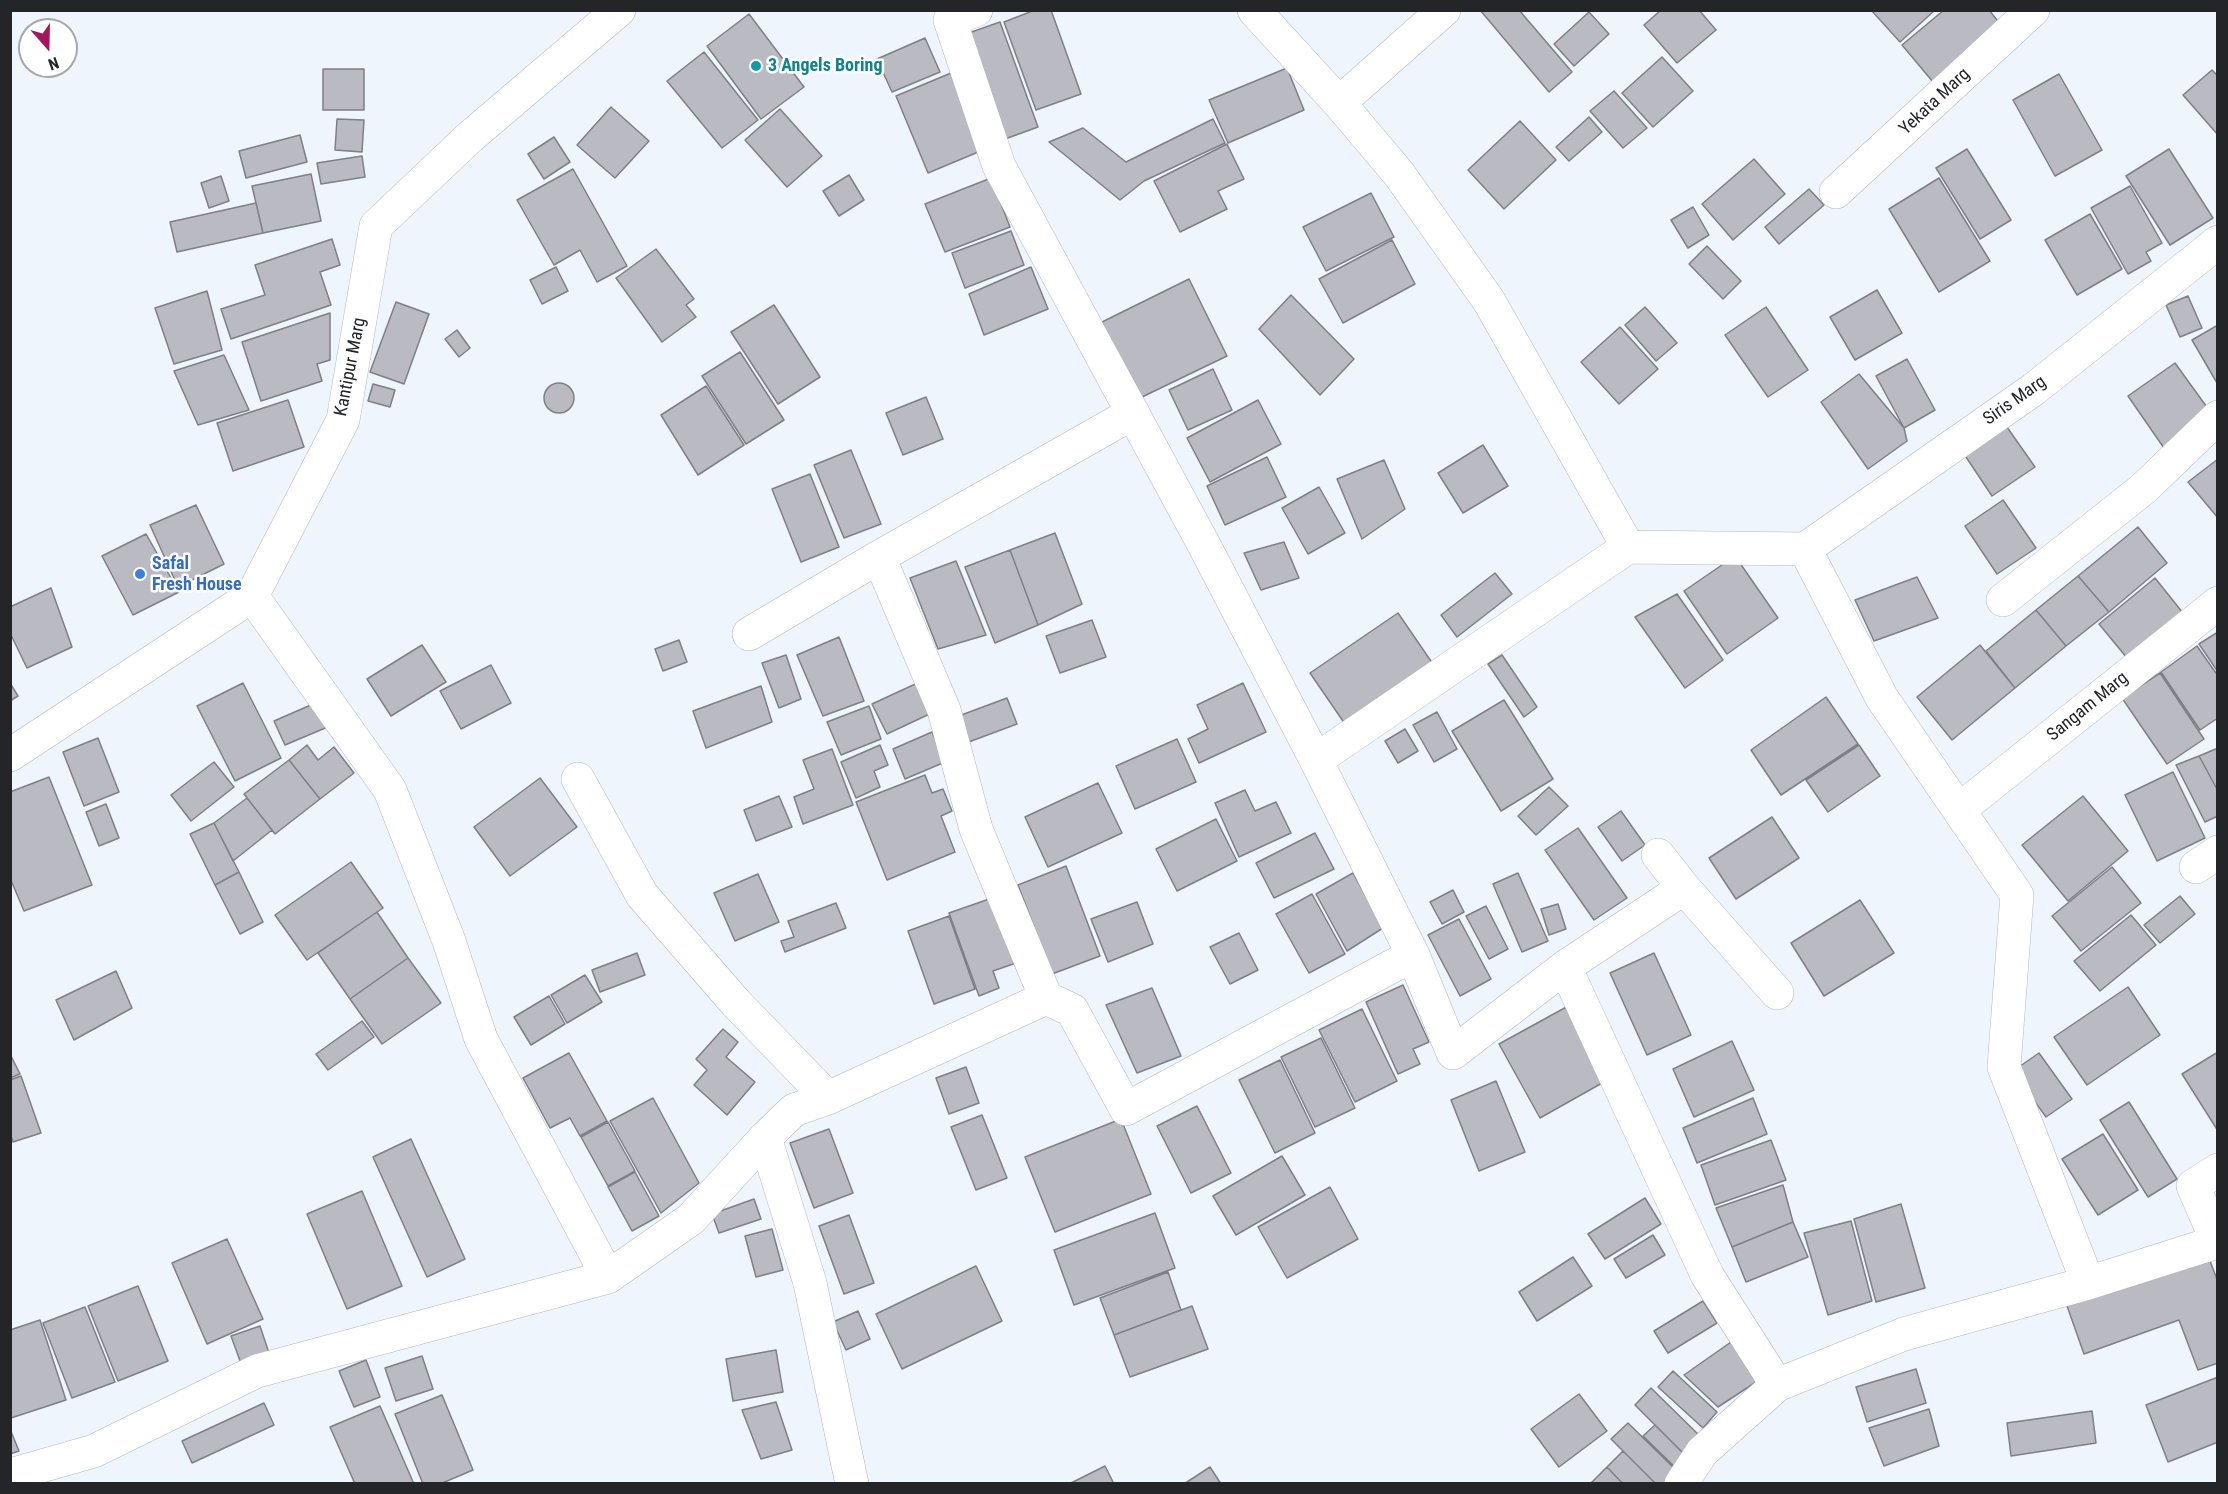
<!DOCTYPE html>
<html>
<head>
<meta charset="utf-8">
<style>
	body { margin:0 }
	#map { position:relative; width:2228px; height:1494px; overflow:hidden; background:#eff5fc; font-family:"Roboto Condensed",sans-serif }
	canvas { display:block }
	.frame { position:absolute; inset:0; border:12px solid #232528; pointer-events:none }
	.north { position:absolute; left:18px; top:18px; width:60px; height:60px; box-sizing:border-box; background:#fff; border:2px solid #a7a8a9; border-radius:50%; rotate:160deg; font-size:16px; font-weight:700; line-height:24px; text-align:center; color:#232528 }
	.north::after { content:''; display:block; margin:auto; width:21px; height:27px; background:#a3175d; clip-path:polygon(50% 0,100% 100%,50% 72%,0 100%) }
</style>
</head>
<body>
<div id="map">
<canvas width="2228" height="1494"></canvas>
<div class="frame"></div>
<div class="north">N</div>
</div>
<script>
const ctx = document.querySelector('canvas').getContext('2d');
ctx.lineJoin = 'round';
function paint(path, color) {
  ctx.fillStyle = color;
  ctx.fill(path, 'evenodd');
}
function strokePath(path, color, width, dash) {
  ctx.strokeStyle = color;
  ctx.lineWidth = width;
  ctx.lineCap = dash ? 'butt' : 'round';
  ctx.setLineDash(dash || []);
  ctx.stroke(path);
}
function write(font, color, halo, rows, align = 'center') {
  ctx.font = font + ' "Roboto Condensed",sans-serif';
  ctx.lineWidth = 5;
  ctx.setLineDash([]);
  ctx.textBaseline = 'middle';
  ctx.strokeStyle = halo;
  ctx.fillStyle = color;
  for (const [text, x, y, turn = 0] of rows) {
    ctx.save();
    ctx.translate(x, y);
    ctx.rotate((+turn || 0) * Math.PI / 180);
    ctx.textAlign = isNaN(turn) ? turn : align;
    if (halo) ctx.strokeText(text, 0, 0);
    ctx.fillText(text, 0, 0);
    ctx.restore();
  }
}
const building = new Path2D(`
	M1035,10H1051L1081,94L1036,110L1004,22Z
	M1480,10H1519L1572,72L1549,92Z
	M1661,10H1699L1716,30L1677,63L1644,25Z
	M1871,10H1935L1900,42Z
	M1944,10H1989L2001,25L1933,82L1902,45Z
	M1589,12L1609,34L1574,66L1554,44Z
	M749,14L804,87L761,119L707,46Z
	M1000,22L1038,127L1005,139L966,34Z
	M925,38L940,72L892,92L877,59Z
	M704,52L758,120L722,148L667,81Z
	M1662,57L1693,91L1653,127L1622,93Z
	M1287,68L1304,110L1228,143L1209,100Z
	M323,69H364V110H323Z
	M2212,70L2218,76V135L2183,95Z
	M951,73L983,150L928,173L896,96Z
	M2059,74L2102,150L2055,176L2013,100Z
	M1614,91L1647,128L1623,148L1590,111Z
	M611,107L649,141L615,178L577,145Z
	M780,109L822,156L787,187L745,140Z
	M1589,117L1602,132L1569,161L1556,147Z
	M337,119L364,120L362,152L335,150Z
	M1213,119L1225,143L1144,181L1120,200L1049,142L1083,128L1126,162Z
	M1520,121L1556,160L1504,209L1468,170Z
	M300,135L307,162L246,178L239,151Z
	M554,137L570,162L544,179L528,154Z
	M1227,144L1244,179L1218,191L1227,209L1180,232L1154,181Z
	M1967,149L2011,220L1980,239L1936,168Z
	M2169,149L2213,218L2170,245L2126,176Z
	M362,156L365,177L321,184L317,163Z
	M1754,159L1785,194L1733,240L1702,204Z
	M573,169L627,266L597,282L580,250L554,265L517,200Z
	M311,174L321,221L263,233L252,186Z
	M849,175L864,200L839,216L823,191Z
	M221,176L229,201L209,208L201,183Z
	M991,178L1010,227L945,252L925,204Z
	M1939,178L1990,261L1939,292L1889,209Z
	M2130,186L2162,243L2146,252L2151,261L2128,274L2091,208Z
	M1809,189L1824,205L1779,244L1765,227Z
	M1371,193L1394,237L1326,271L1303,227Z
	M256,203L263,233L177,252L170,222Z
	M1693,207L1709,235L1688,248L1671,220Z
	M2090,214L2122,269L2077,295L2045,240Z
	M1011,231L1024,265L965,288L952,253Z
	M332,239L340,265L320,272L331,305L231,339L221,309L265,295L255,265Z
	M1392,240L1415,284L1343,323L1319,279Z
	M1707,246L1741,281L1723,299L1689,264Z
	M656,249L694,299L686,305L696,317L662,342L616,278Z
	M556,267L568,291L542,304L530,280Z
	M1031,267L1048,309L984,335L969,294Z
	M1189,279L1227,356L1140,398L1102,322Z
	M1877,290L1902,333L1855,360L1830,317Z
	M207,291L222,350L174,364L155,308Z
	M1291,295L1354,359L1320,395L1259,329Z
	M2188,296L2202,328L2180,337L2166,305Z
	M396,302L429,314L404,384L370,372Z
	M774,305L820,377L778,404L731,332Z
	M1645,307L1677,343L1656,361L1625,325Z
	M1766,307L1808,370L1768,397L1725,335Z
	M330,313V360L317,364L322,381L261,401L242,342Z
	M2218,325V382L2217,383L2192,340Z
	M1620,327L1658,369L1619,404L1581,362Z
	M457,330L470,348L459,357L445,339Z
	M740,352L784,420L746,444L702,376Z
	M224,355L249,410L198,425L174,371Z
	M1907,359L1935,410L1904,428L1876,376Z
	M2175,363L2214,417L2166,451L2128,396Z
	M1213,369L1232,410L1188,430L1169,390Z
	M1859,374L1904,428L1907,441L1868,469L1821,402Z
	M544 398a15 15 0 1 1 30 0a15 15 0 1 1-30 0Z
	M373,384L395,390L390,407L368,401Z
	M706,386L744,445L698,475L661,415Z
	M926,397L943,439L903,455L886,413Z
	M288,400L304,447L233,471L217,423Z
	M1258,400L1281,444L1210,482L1187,438Z
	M2002,420L2035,467L1992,496L1960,448Z
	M1483,445L1508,486L1463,513L1438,473Z
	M851,450L881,524L844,538L814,465Z
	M1267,457L1286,497L1225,525L1207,486Z
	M2218,459V518L2188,482Z
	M1384,460L1405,509L1362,539L1337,479Z
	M810,474L839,547L801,562L772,489Z
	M1319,487L1345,533L1308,554L1282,508Z
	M2003,500L2036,548L1997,574L1965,526Z
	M196,505L224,564L178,587L150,525Z
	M2138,527L2167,563L2109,612L2078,576Z
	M1055,533L1082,604L1038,625L1010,550Z
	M146,534L179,592L133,615L102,556Z
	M1284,542L1299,578L1261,590L1244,553Z
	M1010,550L1038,625L995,643L965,567Z
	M1735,556L1778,618L1727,654L1684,591Z
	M956,561L986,635L938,649L910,578Z
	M1495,573L1512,594L1457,637L1441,615Z
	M2078,576L2109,612L2066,646L2036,610Z
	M1917,577L1938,618L1874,641L1855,600Z
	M2155,578L2183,613L2127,658L2099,624Z
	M51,588L72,647L27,668L10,633V607Z
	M1677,594L1723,660L1685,688L1635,617Z
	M2036,610L2066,646L2015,688L1986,651Z
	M1398,613L1435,667L1347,727L1310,673Z
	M1092,620L1106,657L1060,673L1046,636Z
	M2218,632V672L2199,644Z
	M839,637L864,701L823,716L797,655Z
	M679,640L687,662L663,671L655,649Z
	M422,645L446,682L391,716L367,679Z
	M1980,645L2015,688L1952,740L1917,697Z
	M2197,646L2218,676V718L2200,730L2161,672Z
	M786,655L801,699L779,708L762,663Z
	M1502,655L1537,707L1524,717L1488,664Z
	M491,665L511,703L461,729L440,691Z
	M2160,673L2204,739L2167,764L2122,698Z
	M924,680L938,710L887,734L872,704Z
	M10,683L18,696L10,701Z
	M243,683L281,758L235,781L197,706Z
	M1243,683L1266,732L1199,763L1188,739L1208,729L1197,705Z
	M761,686L772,722L706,748L693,711Z
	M1826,697L1858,744L1781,795L1751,750Z
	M1007,698L1017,724L966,743L956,717Z
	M1504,700L1553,779L1501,811L1452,731Z
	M320,701L330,726L285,745L274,721Z
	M869,706L881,739L841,755L827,722Z
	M1437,712L1457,749L1434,762L1413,725Z
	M1405,729L1418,751L1398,763L1385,741Z
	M932,732L945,762L905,779L893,749Z
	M98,738L119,792L84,806L63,752Z
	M1177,739L1196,782L1135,809L1116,766Z
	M307,745L318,760L334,747L354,773L320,799L289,760Z
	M880,745L888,765L874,771L880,787L856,798L841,762Z
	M1859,745L1880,776L1828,812L1806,780Z
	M2218,748V791L2199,756Z
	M832,749L853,805L803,824L794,797L814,789L803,760Z
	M2199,756L2218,791V816L2205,822L2176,765Z
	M289,760L320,799L275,834L244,794Z
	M214,762L234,787L191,821L171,795Z
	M2173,772L2205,838L2157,861L2125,795Z
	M925,775L932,793L943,789L952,811L941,816L955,852L887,880L856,802Z
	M49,777L92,885L24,911L10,878V792Z
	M540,778L577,827L510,876L474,827Z
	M1098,783L1122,833L1048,867L1025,817Z
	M1549,787L1568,806L1536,835L1518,816Z
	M1245,790L1255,811L1276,802L1291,833L1239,857L1215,803Z
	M779,796L792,827L756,841L744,810Z
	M2083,796L2128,851L2068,901L2022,845Z
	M247,798L272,830L233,861L214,823Z
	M106,804L119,838L99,846L86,812Z
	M1621,811L1645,845L1622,861L1598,827Z
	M1772,817L1799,858L1736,899L1709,858Z
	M1216,819L1237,861L1177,891L1156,849Z
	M214,823L239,872L215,885L190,834Z
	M1578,828L1627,898L1594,920L1545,850Z
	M1315,833L1334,869L1274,898L1256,863Z
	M351,862L383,908L307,960L275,915Z
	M1066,866L1100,956L1052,974L1018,885Z
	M2112,867L2141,903L2081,951L2052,916Z
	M239,872L263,922L240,934L215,885Z
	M1353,873L1383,928L1347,951L1316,894Z
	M1518,873L1548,941L1522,952L1493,884Z
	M758,874L779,922L735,941L714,893Z
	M1453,890L1464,912L1442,924L1430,902Z
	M1312,894L1345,954L1309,973L1276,914Z
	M2180,896L2195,914L2160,943L2144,925Z
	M992,898L1016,963L993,971L999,988L979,996L949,913Z
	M1860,900L1894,953L1824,996L1791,943Z
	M1137,902L1153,944L1108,962L1091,919Z
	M836,903L846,928L785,952L781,941L794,937L788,921Z
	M1558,904L1566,929L1549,935L1541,909Z
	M1486,906L1508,949L1489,959L1466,916Z
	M377,912L408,958L350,999L318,953Z
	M2131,915L2156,945L2100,991L2074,961Z
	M949,916L975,989L934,1004L908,931Z
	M1459,919L1491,979L1460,996L1428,935Z
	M1239,933L1258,970L1230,984L1210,947Z
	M637,953L645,975L600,992L592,970Z
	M1654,953L1691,1035L1647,1055L1610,973Z
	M408,958L441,1003L382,1044L350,999Z
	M116,971L132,1008L74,1040L56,1000Z
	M585,975L602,1002L567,1023L551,995Z
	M1403,985L1429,1042L1413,1049L1420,1064L1398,1074L1366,1002Z
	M2128,987L2160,1035L2087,1085L2054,1037Z
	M1152,988L1181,1056L1137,1073L1106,1005Z
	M549,996L565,1024L531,1045L514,1017Z
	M1570,1005L1611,1078L1540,1118L1499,1044Z
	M1362,1009L1397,1081L1355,1102L1319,1030Z
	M362,1021L374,1037L328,1070L316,1054Z
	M723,1029L738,1042L726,1057L755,1082L727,1115L694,1085L707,1070L696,1059Z
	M1321,1038L1355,1108L1315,1127L1281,1057Z
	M1732,1041L1754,1090L1694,1117L1673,1069Z
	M2218,1052V1131L2182,1074Z
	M569,1053L607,1121L580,1136L570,1118L550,1128L523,1078Z
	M2039,1053L2072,1099L2046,1117L2013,1071Z
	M10,1054L20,1074L10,1078Z
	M1280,1060L1315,1133L1275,1153L1239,1080Z
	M966,1067L979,1103L949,1114L936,1078Z
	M21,1076L41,1133L13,1142L10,1133V1080Z
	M1496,1081L1525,1152L1479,1171L1451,1100Z
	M653,1098L699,1183L661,1213L610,1121Z
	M1753,1098L1767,1134L1697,1163L1683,1128Z
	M2129,1102L2177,1179L2148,1197L2100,1120Z
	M1197,1106L1231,1173L1191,1193L1157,1126Z
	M982,1115L1007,1178L976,1190L951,1127Z
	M1121,1119L1151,1194L1055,1232L1025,1157Z
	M608,1122L635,1171L608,1186L581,1137Z
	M829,1129L853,1193L814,1208L790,1143Z
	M2103,1134L2138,1190L2098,1215L2062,1159Z
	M411,1139L465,1259L427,1277L373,1157Z
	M1771,1140L1786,1180L1715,1205L1701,1165Z
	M1282,1156L1305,1195L1236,1235L1213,1196Z
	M635,1172L659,1216L632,1231L608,1187Z
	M1783,1185L1793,1222L1732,1247L1716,1208Z
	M1330,1187L1358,1239L1287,1278L1258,1227Z
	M362,1191L402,1286L347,1309L307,1214Z
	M1645,1198L1661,1224L1605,1259L1588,1234Z
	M754,1199L761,1219L719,1233L712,1214Z
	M1901,1204L1925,1288L1876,1302L1854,1219Z
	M1155,1213L1175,1268L1074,1305L1054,1250Z
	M849,1215L874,1283L844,1294L819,1226Z
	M1851,1221L1872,1301L1828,1315L1804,1233Z
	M1793,1222L1808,1257L1746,1282L1732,1247Z
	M772,1229L783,1270L756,1277L745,1236Z
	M1653,1235L1665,1255L1626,1278L1614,1259Z
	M227,1239L263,1319L207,1344L172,1263Z
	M2207,1253L2218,1282V1363L2198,1370L2179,1320L2084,1354L2066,1303Z
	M1573,1257L1592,1286L1537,1321L1519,1292Z
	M976,1266L1002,1321L902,1369L876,1314Z
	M1168,1272L1181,1310L1114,1335L1100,1298Z
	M138,1286L168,1361L118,1381L88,1306Z
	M1703,1301L1717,1323L1668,1353L1654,1331Z
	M1192,1306L1208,1349L1130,1377L1114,1335Z
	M85,1307L115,1382L72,1398L43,1323Z
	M858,1311L870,1339L846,1350L833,1322Z
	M40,1320L66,1400L11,1418L10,1330Z
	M260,1326L271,1359L243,1369L231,1336Z
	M1731,1342L1756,1382L1718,1407L1684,1375Z
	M776,1350L783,1392L733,1401L726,1359Z
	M422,1356L433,1389L396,1401L385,1368Z
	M366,1360L380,1397L354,1407L339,1371Z
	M1916,1369L1926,1403L1867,1422L1856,1387Z
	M1673,1371L1717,1412L1703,1428L1658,1387Z
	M2218,1377V1442L2168,1462L2146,1405Z
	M1651,1388L1705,1441L1692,1462L1635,1405Z
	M1579,1394L1607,1431L1559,1467L1531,1429Z
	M442,1395L473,1470L440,1484H423L395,1414Z
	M776,1402L792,1450L761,1459L742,1410Z
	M264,1403L274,1425L192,1463L182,1441Z
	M380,1406L414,1484H355L330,1427Z
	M1929,1409L1939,1446L1884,1466L1869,1428Z
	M2092,1411L2096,1443L2011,1456L2007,1423Z
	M1628,1423L1679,1473L1668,1484H1656L1611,1439Z
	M1655,1425L1692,1462L1681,1473L1643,1436Z
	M10,1429L19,1451L10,1454Z
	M1623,1451L1656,1484H1623L1607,1467Z
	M1105,1466L1114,1484H1069Z
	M1210,1467L1221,1484H1184Z
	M1607,1467L1623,1484H1590Z`);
const minor = new Path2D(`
	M976,10L950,20L999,166L1204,545L1316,760L1413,955L1453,1053L1565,967L1684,888
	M1254,10L1339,103L1399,174L1489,301L1628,547L1316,760
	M1339,103L1444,10
	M1836,192L2033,10
	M1133,413L879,557L944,710L976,829L1046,998L1072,1010L1126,1109L1413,955
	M1628,547L1805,549L1882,698L2017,895L2004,1067L2088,1283
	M1805,549L2034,389L2218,242
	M252,596L390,790L449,941L481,1039L608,1277
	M2003,600L2143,489L2218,417
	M749,634L879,557
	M10,755L252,596L343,420L376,226L470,137L619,10
	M578,779L642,895L736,1003L828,1098
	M1959,810L2218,603
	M1658,855L1684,888L1777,993
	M2196,867L2218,852
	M1565,967L1707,1275L1777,1385
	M765,1138L810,1283L852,1484
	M2218,1170L2193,1186L2218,1243
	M10,1475L94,1451L257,1371L608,1277L691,1219L765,1138L794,1110L828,1098L1046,998
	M1681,1484L1702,1452L1777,1385L1904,1334L2088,1283L2217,1242`);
const markers = [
	[756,66,6,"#0f9aa8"],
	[140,574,6,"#3f7fe0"]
];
const cultureNames = [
	["3 Angels Boring",768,66]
];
const streetNames = [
	["Yekata Marg",1935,102,-43],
	["Kantipur Marg",351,367,-79],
	["Siris Marg",2015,401,-35],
	["Sangam Marg",2088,707,-39]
];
const shopNames = [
	["Safal",152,564],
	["Fresh House",152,585]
];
paint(building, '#babac2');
strokePath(building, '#7f7f87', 1.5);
strokePath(minor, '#b3b9c0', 34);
strokePath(minor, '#fff', 33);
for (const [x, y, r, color] of markers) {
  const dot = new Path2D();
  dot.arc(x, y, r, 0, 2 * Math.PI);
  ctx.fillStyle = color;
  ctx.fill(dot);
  strokePath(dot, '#fff', 2);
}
write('bold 18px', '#0d838f', '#fff', cultureNames, 'left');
write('18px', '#232528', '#fff', streetNames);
write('bold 18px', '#366cbe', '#fff', shopNames, 'left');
</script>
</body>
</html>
